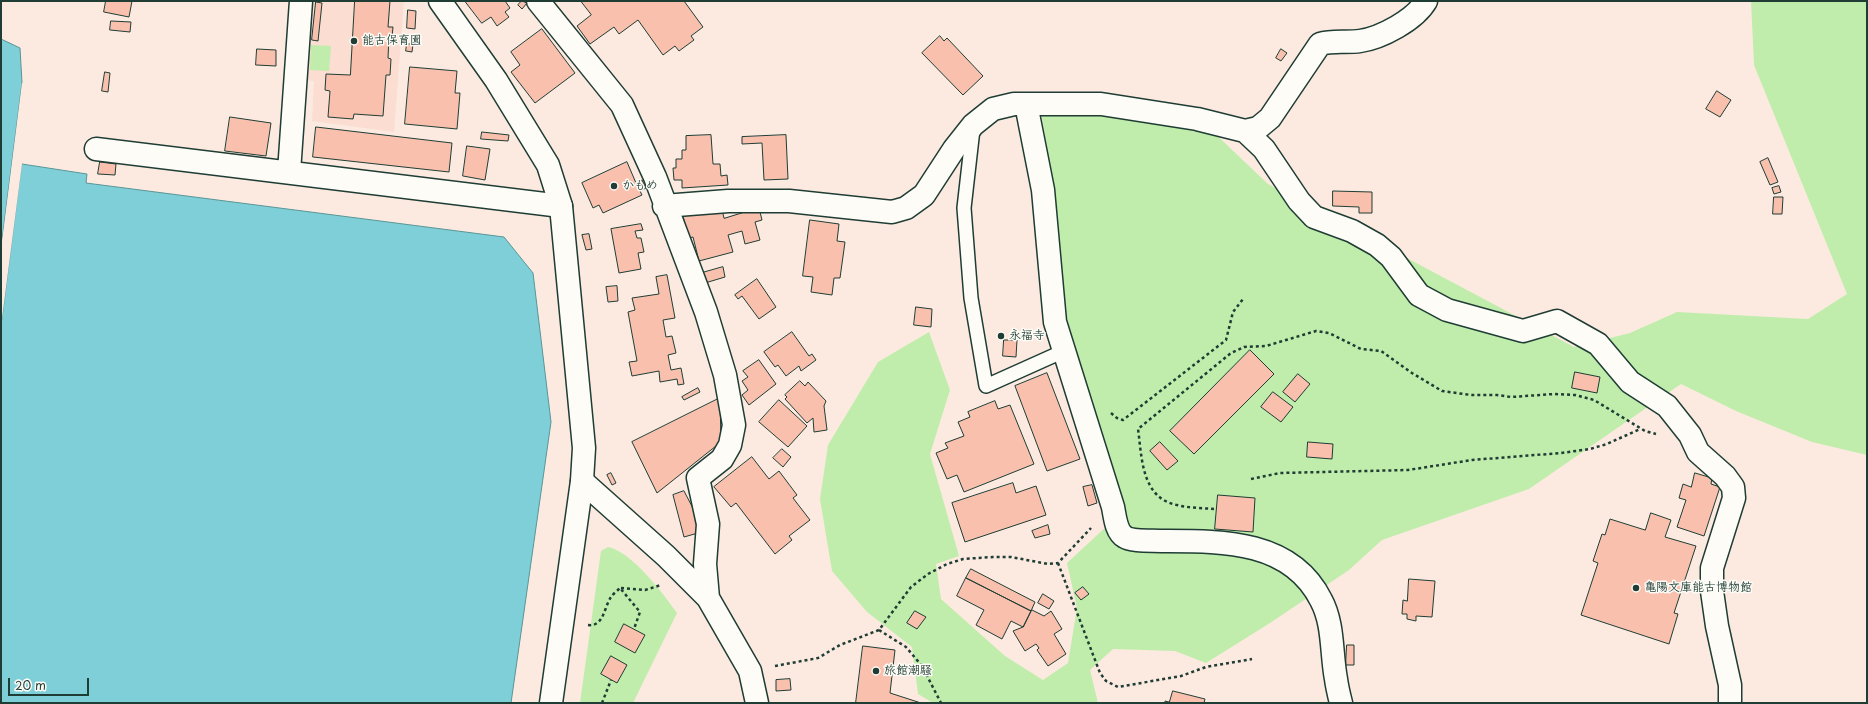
<!DOCTYPE html>
<html>
<head>
<meta charset="utf-8">
<style>
	body { margin:0 }
	#map { position:relative; width:1868px; height:704px; overflow:hidden; background:#fceae1; font-family:"Playpen Sans",sans-serif }
	canvas { display:block }
	.frame { position:absolute; inset:0; border:2px solid #1f3d34; pointer-events:none }
	.scale { position:absolute; left:8px; top:678px; width:81px; height:18px; box-sizing:border-box; border:2px solid #1f3d34; border-top:0; padding-left:5px; font-size:12px; line-height:14px; white-space:nowrap; color:#1f3d34; -webkit-text-stroke:3px #fdfcf7; paint-order:stroke }
</style>
</head>
<body>
<div id="map">
<canvas width="1868" height="704"></canvas>
<div class="frame"></div>
<div class="scale">20 m</div>
</div>
<script>
const ctx = document.querySelector('canvas').getContext('2d');
ctx.lineJoin = 'round';
function paint(path, color) {
  ctx.fillStyle = color;
  ctx.fill(path, 'evenodd');
}
function strokePath(path, color, width, dash) {
  ctx.strokeStyle = color;
  ctx.lineWidth = width;
  ctx.lineCap = dash ? 'butt' : 'round';
  ctx.setLineDash(dash || []);
  ctx.stroke(path);
}
function write(font, color, halo, rows, align = 'center') {
  ctx.font = font + ' "Playpen Sans","Klee One",sans-serif';
  ctx.lineWidth = 3;
  ctx.setLineDash([]);
  ctx.textBaseline = 'middle';
  ctx.strokeStyle = halo;
  ctx.fillStyle = color;
  for (const [text, x, y, turn = 0] of rows) {
    ctx.save();
    ctx.translate(x, y);
    ctx.rotate((+turn || 0) * Math.PI / 180);
    ctx.textAlign = isNaN(turn) ? turn : align;
    if (halo) ctx.strokeText(text, 0, 0);
    ctx.fillText(text, 0, 0);
    ctx.restore();
  }
}
const built = new Path2D(`
	M309,1H404L394,132L312,121L314,81L304,80Z`);
const green = new Path2D(`
	M1751,1H1867V455L1812,442L1736,411L1681,384L1529,489L1382,540L1349,570L1270,623L1206,663L1175,651L1113,649L1090,670L1098,703H933L918,694L912,647L867,612L832,571L820,499L828,445L878,362L929,332L950,390L930,454L959,556L936,564L941,599L1005,656L1043,680L1068,663L1077,608L1067,563L1122,512L1062,316L1054,190L1041,113L1104,111L1207,126L1268,184L1574,347L1630,333L1677,312L1808,319L1847,294L1754,65Z
	M311,45L331,46L329,71L310,70Z
	M608,547C632,552 663,593 677,613L633,703H580L601,551Z`);
const water = new Path2D(`
	M1,39L20,48L22,83L1,248Z
	M22,164L87,174L86,183L504,237L533,273L551,422L511,703H1V326Z`);
const pier = new Path2D(`
	M22,83H24L3,248L1,250Z
	M22,162V164L1,326V310L20,164Z`);
const building = new Path2D(`
	M106,1H132L129,17L104,12Z
	M355,1H390L388,27H393L392,37H389L388,58L391,59L390,75H386L383,116L354,114L353,119L328,117L330,91L325,90L326,74L350,75Z
	M465,1H505L510,8L505,12L509,17L497,26L491,17L482,23Z
	M522,1L527,3L522,9L518,5Z
	M581,1H684L703,27L691,36L694,40L679,51L675,46L663,55L638,20L619,34L614,27L590,44L577,26L591,15Z
	M316,2L322,3L318,41L312,40Z
	M408,10L416,11L415,29L407,28Z
	M111,21L131,22L130,32L110,30Z
	M542,29L575,73L535,103L511,72L520,65L511,52Z
	M940,36L944,41L947,38L983,76L963,95L922,53Z
	M407,44H413L412,52L406,51Z
	M257,49L276,50V66L256,65Z
	M1281,49L1287,53L1281,61L1276,58Z
	M410,67L457,71L455,93H460L457,129L405,124Z
	M105,72L110,73L108,92L102,91Z
	M1717,91L1731,100L1720,117L1706,109Z
	M230,117L271,123L266,156L225,151Z
	M316,127L452,143L449,172L313,157Z
	M482,132L509,135L508,141L481,139Z
	M711,135L713,164H720L721,176L727,175L728,185L682,188V180H674L673,168H676V159H682V150H686V136Z
	M786,135L788,179L764,180L762,143L742,144V137Z
	M467,146L490,149L485,180L463,176Z
	M1768,158L1778,182L1770,185L1760,162Z
	M100,162L116,164L115,175L98,174Z
	M627,162L636,183L642,180L646,188L640,191L642,195L603,213L599,205L593,208L582,183Z
	M1779,186L1781,192L1774,194L1772,188Z
	M1333,191L1372,192V213H1359V207L1333,206Z
	M1774,197H1783L1782,214H1773Z
	M759,208L762,220L755,222L760,240L745,244L742,231L728,235L733,252L699,261L693,237L689,238L682,213L722,210L724,218Z
	M810,220L839,224L837,241L845,242L840,278H834L832,295L811,292L813,277L803,276Z
	M641,224L643,230L635,231L637,238H641L644,252L638,253L641,269L619,273L611,229Z
	M589,234L592,249L586,250L582,235Z
	M723,267L725,277L705,283L702,273Z
	M667,275L675,318L663,320L666,337L672,336L676,353L668,355L671,370L681,368L684,384L678,385L677,379L660,382L659,371L632,376L629,362L637,361L628,312L635,310L632,298L659,294L656,277Z
	M757,279L776,307L759,319L742,296L738,299L735,295Z
	M617,286L618,301L608,302L606,287Z
	M916,307L932,309L931,327L914,325Z
	M792,332L809,356L812,354L816,360L801,371L799,366L786,376L778,365L775,367L764,352Z
	M1004,340H1017L1016,357L1003,356Z
	M1250,350L1274,374L1194,454L1170,431Z
	M759,360L776,384L749,405L742,395L748,390L742,381L748,377L743,371Z
	M1575,372L1600,377L1597,393L1572,388Z
	M1047,373L1080,459L1047,471L1015,386Z
	M1298,374L1310,384L1295,402L1283,392Z
	M800,381L805,386L808,382L826,401L824,406L827,430L814,432L813,418L807,423L785,399L787,397L785,395Z
	M698,388L700,392L684,400L682,397Z
	M1273,392L1293,407L1281,422L1261,407Z
	M720,398L721,442L657,493L632,442Z
	M779,400L807,426L788,447L759,422Z
	M995,401L998,409L1010,405L1034,464L964,492L957,475L947,479L936,453L948,448L945,443L964,436L958,422L970,417L968,412Z
	M1160,442L1178,461L1167,470L1150,451Z
	M1308,442L1333,444L1332,459L1307,457Z
	M782,449L791,457L783,467L773,458Z
	M752,457L769,479L779,471L797,495L793,498L810,520L789,536L792,540L775,554L736,503L731,507L714,487Z
	M611,473L616,483L612,485L607,475Z
	M1695,473L1712,478L1711,484L1720,487L1704,536L1677,527L1686,500L1679,498L1683,484L1691,487Z
	M1013,483L1016,493L1036,486L1046,515L965,542L952,503Z
	M1092,485L1097,503L1088,506L1083,487Z
	M684,491L697,516L698,533L684,537L673,495Z
	M1218,495L1255,498L1253,532L1215,529Z
	M1651,513L1671,520L1665,537L1696,546L1674,613L1678,614L1669,644L1581,615L1598,563L1593,561L1602,534L1605,535L1610,519L1645,530Z
	M1048,525L1050,534L1035,538L1032,531Z
	M971,569L1035,602L1031,611L966,578Z
	M966,578L1031,611L1023,627L1011,621L1002,639L976,625L984,610L957,596Z
	M1409,579L1435,581L1432,617L1416,616V621L1407,619V614H1402L1403,600L1407,601Z
	M1083,587L1089,594L1081,600L1075,593Z
	M1043,594L1054,601L1049,609L1038,603Z
	M1032,610L1044,616L1051,611L1062,629L1054,634L1066,654L1048,666L1037,650L1039,648L1036,644L1025,651L1013,631L1023,627Z
	M915,611L926,617L917,629L907,623Z
	M624,624L645,635L635,653L615,642Z
	M1347,645H1354V665H1346Z
	M863,646L895,650L890,693L921,703H856Z
	M611,656L627,665L617,683L601,674Z
	M790,679L791,690L776,691V680Z
	M1173,691L1205,699L1204,703H1165V701L1169,702Z`);
const path = new Path2D(`
	M1111,413L1117,418L1123,420L1226,340L1233,312L1243,299
	M1251,479L1280,473L1408,470L1472,460L1561,453L1590,449L1607,444L1640,429
	M1214,509C1202,508 1189,508 1177,505C1141,498 1142,457 1138,429L1231,353L1244,347L1266,346L1316,331L1329,333L1361,349L1381,351L1412,373L1442,391L1471,395H1497L1511,397L1554,394L1575,395L1594,400L1645,431L1656,434
	M1058,563L1100,673L1106,681L1118,687L1181,676L1206,667L1252,659
	M621,588L645,590L661,585
	M588,625C604,627 604,607 611,597C613,594 617,591 620,588L640,612L634,629
	M879,630L906,647L922,666L941,703
	M775,666L818,658L840,645L879,630L911,587L928,574L947,564L963,559L993,557H1011L1048,564L1058,563L1091,528
	M602,703L611,680`);
const service = new Path2D(`
	M973,129L964,208L971,298L986,386L1064,351`);
const minor = new Path2D(`
	M538,1L622,105L655,177L706,312L725,375L734,425L730,445L722,459L698,478L708,524L705,564L708,598
	M1026,104L1043,190L1055,322L1113,507C1115,517 1116,532 1125,537C1133,542 1154,540 1164,541C1222,541 1291,540 1321,600C1334,624 1331,653 1336,679C1337,687 1339,695 1341,703
	M1245,131L1264,149L1299,201L1314,217L1352,231L1377,245L1391,257L1419,295L1447,310L1523,331L1557,321L1598,344L1630,382L1667,406L1690,435L1698,452L1725,476L1733,487L1734,498L1712,568V591L1717,626L1730,685V703
	M96,149L561,206
	M289,172L301,1
	M664,206L728,201H789L892,212L906,208L924,195L954,149L973,125L993,109L1014,104H1101L1197,119L1245,131L1258,128L1270,118L1320,44C1333,40 1346,43 1360,41C1381,38 1415,20 1426,1
	M582,481L666,556L708,598L750,671L757,703`);
const tertiary = new Path2D(`
	M440,1L496,80L548,165L561,206L584,448L582,481L551,703`);
const markers = [
	[354,41,4,"#1f3d34"],
	[614,186,4,"#1f3d34"],
	[1001,336,4,"#1f3d34"],
	[1636,588,4,"#1f3d34"],
	[876,671,4,"#1f3d34"]
];
const poiNames = [
	["能古保育園",362,41],
	["かもめ",622,186],
	["永福寺",1009,336],
	["亀陽文庫能古博物館",1644,588],
	["旅館潮騒",884,671]
];
paint(built, '#fbddd1');
paint(green, '#c0edab');
paint(water, '#7fcfd8');
strokePath(water, '#599596', 1);
paint(pier, '#fceae1');
paint(building, '#f8c0ad');
strokePath(building, '#1f3d34', 1);
strokePath(service, '#1f3d34', 16);
strokePath(minor, '#1f3d34', 25);
strokePath(tertiary, '#1f3d34', 25);
strokePath(path, '#1f3d34', 2.5, [3, 3]);
strokePath(service, '#fdfcf7', 13);
strokePath(minor, '#fdfcf7', 22);
strokePath(tertiary, '#fdfcf7', 22);
for (const [x, y, r, color] of markers) {
  const dot = new Path2D();
  dot.arc(x, y, r, 0, 2 * Math.PI);
  ctx.fillStyle = color;
  ctx.fill(dot);
  strokePath(dot, '#fdfcf7', 1.5);
}
write('bold 12px', '#1f3d34', '#fdfcf7', poiNames, 'left');
</script>
</body>
</html>
